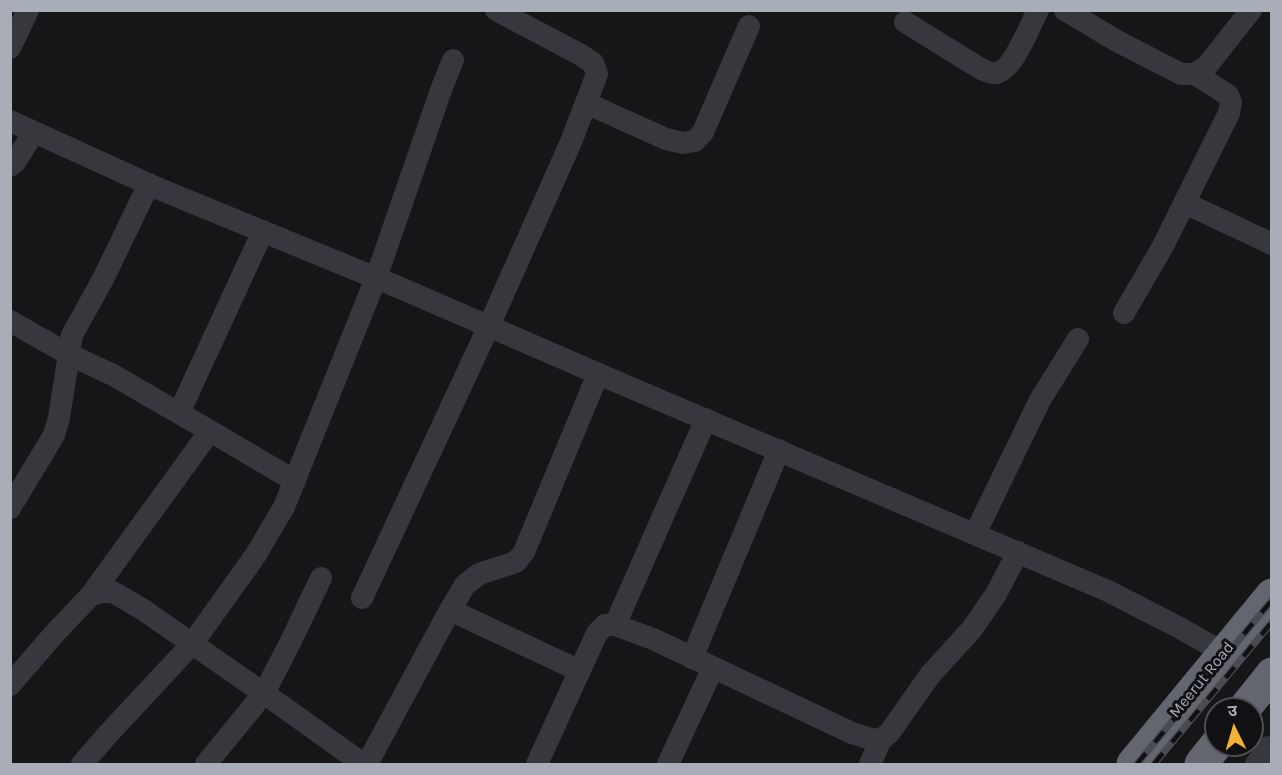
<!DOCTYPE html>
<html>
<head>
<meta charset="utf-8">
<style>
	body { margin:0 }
	#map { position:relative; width:1282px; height:775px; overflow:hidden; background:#161618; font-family:Karla,"Noto Sans Devanagari",sans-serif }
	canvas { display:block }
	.frame { position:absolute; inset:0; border:12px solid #a8adb8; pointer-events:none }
	.north { position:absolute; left:1204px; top:697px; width:60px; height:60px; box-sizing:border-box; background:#111113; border:2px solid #4d4f55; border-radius:50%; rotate:355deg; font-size:16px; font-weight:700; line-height:24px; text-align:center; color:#a8adb8 }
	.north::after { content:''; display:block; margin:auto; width:21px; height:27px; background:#f2b134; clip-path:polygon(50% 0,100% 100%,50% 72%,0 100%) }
</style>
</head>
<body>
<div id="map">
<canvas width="1282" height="775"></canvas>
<div class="frame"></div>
<div class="north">उ</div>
</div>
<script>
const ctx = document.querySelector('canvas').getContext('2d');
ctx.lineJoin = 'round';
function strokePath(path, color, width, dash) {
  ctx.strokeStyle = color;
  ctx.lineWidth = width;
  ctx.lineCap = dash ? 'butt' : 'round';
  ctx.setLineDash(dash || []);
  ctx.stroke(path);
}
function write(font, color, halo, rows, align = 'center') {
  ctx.font = font + ' Karla,sans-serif';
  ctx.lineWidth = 6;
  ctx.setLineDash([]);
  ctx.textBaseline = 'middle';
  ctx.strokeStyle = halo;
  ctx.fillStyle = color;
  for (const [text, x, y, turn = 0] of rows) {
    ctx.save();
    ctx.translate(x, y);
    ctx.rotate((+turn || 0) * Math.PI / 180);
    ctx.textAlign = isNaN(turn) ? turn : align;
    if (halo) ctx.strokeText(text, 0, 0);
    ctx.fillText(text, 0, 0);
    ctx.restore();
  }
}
const minor = new Path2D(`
	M1065,10L1117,41L1181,74H1195L1207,66L1251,10
	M905,22L981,69C984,70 991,74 995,73C1012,73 1030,25 1038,10
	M10,48L28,10
	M586,103L666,139L683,143L695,141L703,132L749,26
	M10,121L157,188L398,287L622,384L1108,591L1178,627L1224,653
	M10,166L15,162L34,132
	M1185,203L1272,244
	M1124,313L1163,246L1229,113L1231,102L1228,95L1195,74
	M10,321L68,354L113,375L210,431L295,481
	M179,413L263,231
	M10,508L54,435L59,418L72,335L103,279L149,184
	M975,534L1040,400L1078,339
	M91,595L210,431
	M362,598L489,326L571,142L597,74L593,63L581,55L496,10
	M450,610L580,671
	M615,625L706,419
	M692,658L779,450
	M10,685L55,633L91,595L102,592H113L142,609L282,706L363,764
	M82,764L109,733L192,644L255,556L284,507L376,278L441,90L453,60
	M206,764L264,693L290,643L321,578
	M367,764L450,610L465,585L479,574L516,562L524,552L598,374
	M537,764L597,633L605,625H615L653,639L852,733L871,739L881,740L890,732L930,675L972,629L996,594L1018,552
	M668,764L713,668
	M870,764L881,740
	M1256,764L1268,747`);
const highway = new Path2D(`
	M1244,709L1272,674
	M1133,764L1272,595
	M1201,764L1216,745`);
const rail = new Path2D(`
	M1137,764L1272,600
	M1154,764L1272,622`);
const streetNames = [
	["Meerut Road",1202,680,-51]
];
strokePath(minor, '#37383d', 22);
strokePath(highway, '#63666e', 33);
strokePath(rail, '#4a4c52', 7);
strokePath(rail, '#111113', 4.5, [14]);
write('16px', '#a8adb8', '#111113', streetNames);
</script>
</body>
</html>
